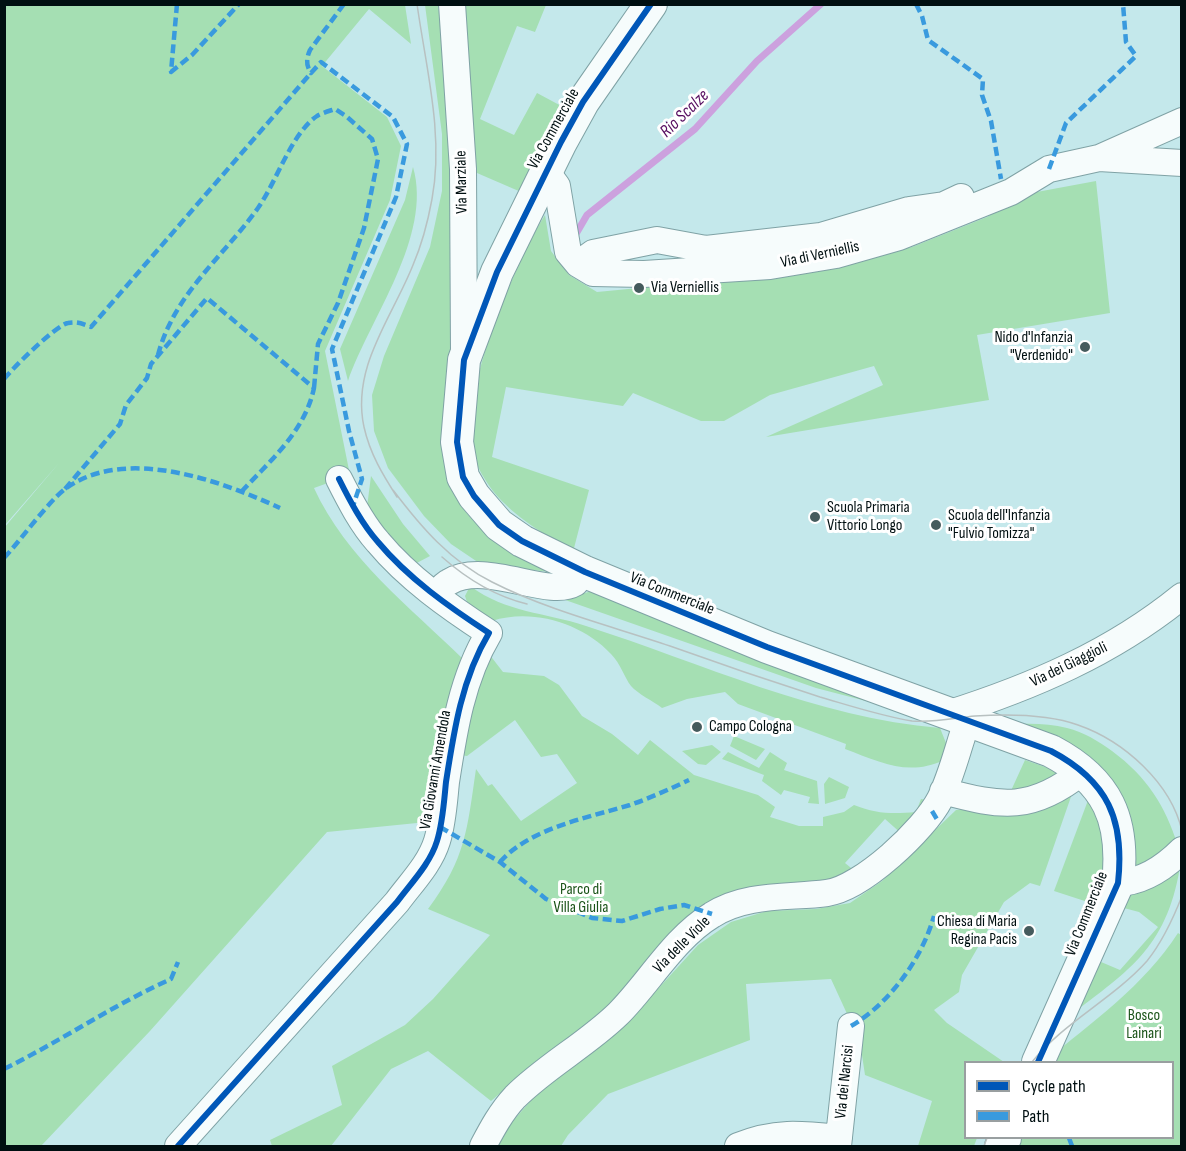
<!DOCTYPE html>
<html>
<head>
<meta charset="utf-8">
<style>
	body { margin:0 }
	#map { position:relative; width:1186px; height:1151px; overflow:hidden; background:#c4e8eb; font-family:"Sofia Sans Condensed",sans-serif }
	canvas { display:block }
	.frame { position:absolute; inset:0; border:6px solid #000f11; pointer-events:none }
	.legend { position:absolute; left:964px; top:1061px; width:210px; height:78px; box-sizing:border-box; background:#fff; border:2px solid #999fa0; margin:0; padding:8px 10px; list-style:none; font-size:18px; color:#000f11 }
	.legend li { display:flex; align-items:center; gap:12px; height:30px }
	.legend b { width:30px; border:2px solid #999fa0 }
</style>
</head>
<body>
<div id="map">
<canvas width="1186" height="1151"></canvas>
<div class="frame"></div>
<ul class="legend">
<li><b style="height:8px;background:#0057b8"></b>Cycle path</li>
<li><b style="height:8px;background:#399ade"></b>Path</li>
</ul>
</div>
<script>
const ctx = document.querySelector('canvas').getContext('2d');
ctx.lineJoin = 'round';
function paint(path, color) {
  ctx.fillStyle = color;
  ctx.fill(path, 'evenodd');
}
function strokePath(path, color, width, dash) {
  ctx.strokeStyle = color;
  ctx.lineWidth = width;
  ctx.lineCap = dash ? 'butt' : 'round';
  ctx.setLineDash(dash || []);
  ctx.stroke(path);
}
function write(font, color, halo, rows, align = 'center') {
  ctx.font = font + ' "Sofia Sans Condensed",sans-serif';
  ctx.lineWidth = 6;
  ctx.setLineDash([]);
  ctx.textBaseline = 'middle';
  ctx.strokeStyle = halo;
  ctx.fillStyle = color;
  for (const [text, x, y, turn = 0] of rows) {
    ctx.save();
    ctx.translate(x, y);
    ctx.rotate((+turn || 0) * Math.PI / 180);
    ctx.textAlign = isNaN(turn) ? turn : align;
    if (halo) ctx.strokeText(text, 0, 0);
    ctx.fillText(text, 0, 0);
    ctx.restore();
  }
}
const green = new Path2D(`
	M5,5H405L411,44L369,9L322,66L387,117L401,146L390,200L325,351L350,475L314,488C346,558 410,607 464,660L442,731L427,822L327,832L150,1031L41,1146H5L4,528L59,463L5,525Z
	M425,5H438C454,116 450,229 451,341C452,387 439,470 463,508C480,534 523,557 550,572L506,567H485L451,544L424,516L388,468L374,431L372,395L384,356L430,247L442,191V134Z
	M459,5H546L535,32L517,26L480,119L514,135L537,93L565,108L521,192L470,170Z
	M413,167C433,236 370,318 348,381L340,349L405,200Z
	M1096,181L1110,313L977,335L989,400L766,437L883,385L874,366L770,395L724,421H701L633,393L623,406L506,387L492,457L589,490L573,552C545,534 515,518 493,491C486,482 477,467 473,455C455,403 516,261 545,215L551,251L569,275L597,292L774,275L912,247L987,217L1026,194Z
	M371,476L403,524L430,556L413,565L387,539L367,507Z
	M470,586C507,613 544,612 586,626C702,663 817,718 940,728L946,743L944,760C908,777 880,762 845,749L846,744L738,704L725,692L687,699L662,708C653,701 638,694 631,686C624,677 621,664 611,654C582,623 532,608 492,621L468,605L465,596Z
	M591,591L893,708L816,688L551,595L573,597Z
	M489,654L503,672L544,676L559,685L582,716L612,734L638,755L650,740L694,775L758,795L775,807L770,817L799,826H823V817L844,812L854,805C876,814 893,814 916,812L921,799L931,801L903,835L885,819L845,863L861,876L734,899L569,1047L540,1059L491,1101L428,1051L391,1069L331,1146H272L270,1140L342,1105L332,1066L405,1025L433,999L490,935L428,909C466,858 467,830 476,769L488,786L492,784L521,821L577,783L557,754L541,757L515,720L467,756L460,755L467,722Z
	M990,723C1015,724 1043,722 1067,728C1084,732 1098,741 1112,751C1147,777 1165,805 1178,846L1126,875L1115,803Z
	M734,736L765,749L756,760L730,746Z
	M712,745L721,752L706,765L698,764L682,751Z
	M728,752L759,768L770,752L787,763L784,770L817,781L819,804L808,803L810,797L784,790L781,795L762,781L764,775L722,759Z
	M1025,760L1051,769L1074,788L1040,886L1030,883L1004,902L962,975L959,992L934,1010L947,1023L1004,1062H966V1138H977L974,1146H918L932,1101L865,1075L860,1042L831,979L746,984L750,1040L608,1094L568,1135L561,1146H497L506,1129L540,1090L603,1041L645,1003L698,945L731,922L767,911L816,909L850,903L882,881L956,810L1004,806Z
	M829,777L849,787L845,798L825,804L824,784Z
	M1090,795L1110,854L1097,905L1054,891Z
	M1180,867C1166,951 1126,972 1063,1021L1094,959L1120,970L1158,927L1139,912L1120,907L1127,889Z
	M1178,933L1181,935V1146H1011L1014,1138H1172V1062H1044C1091,1023 1145,985 1178,933Z`);
const stream = new Path2D(`
	M573,239L587,215L695,129L757,61L821,4`);
const minor = new Path2D(`
	M452,4L463,169L464,353
	M1099,158L1182,163
	M546,171L557,186L568,252L578,264L593,273L644,274L770,266L836,255L899,237L1011,192L1049,169L1099,158L1182,121
	M578,264L593,253L657,240L706,249L821,236L909,210L944,205L961,197
	M436,595C439,591 444,584 449,582C485,560 548,599 575,583C578,580 582,575 585,572
	M947,714C1032,687 1112,653 1182,596
	M943,791C1002,807 1032,812 1083,771
	M1118,883C1143,882 1164,868 1182,850
	M178,1146L397,902C411,883 430,864 437,841C443,822 444,801 446,782C454,730 462,678 489,633C449,607 408,578 378,542C362,524 350,501 339,479
	M483,1146C492,1129 501,1112 515,1097C546,1066 586,1045 618,1014C649,983 674,938 712,915C746,893 789,898 827,893C862,888 924,830 940,799C952,775 958,747 967,722
	M738,1146C775,1131 801,1134 839,1138
	M838,1146L851,1026`);
const major = new Path2D(`
	M651,4L583,102L561,142L497,272L464,360L457,442L463,477L474,496L499,525L522,541L585,572L767,647L1051,751C1108,781 1125,820 1118,883L1038,1062
	M1001,1146L1005,1138`);
const tram = new Path2D(`
	M393,490C421,527 450,561 492,582C547,610 611,626 670,646C720,664 770,681 820,697C851,706 881,716 912,721C934,723 954,718 975,716C1008,714 1047,714 1078,725C1124,741 1171,783 1182,831
	M397,497C383,475 370,454 364,427C351,367 392,318 413,265C422,244 428,221 432,199C444,135 426,68 417,4
	M442,557C468,580 494,596 527,604
	M1032,1062C1064,1022 1113,999 1147,961C1163,941 1173,919 1182,896
	M984,1146L987,1138`);
const quiet = new Path2D(`
	M177,4L171,72L192,55L239,4
	M344,4L310,50C306,59 306,65 311,73L321,62L393,117L407,144L396,197L332,349L349,431L362,479L353,506
	M916,4L922,16L928,40L983,79L982,95L991,121L1001,179
	M1049,169L1066,123L1136,56L1126,42L1123,4
	M158,355C174,294 223,257 258,208C277,181 291,134 317,116C322,113 329,111 335,109L346,116L372,139L378,159L364,228L338,303L318,344L314,388
	M4,379C13,368 56,325 68,323C77,321 83,324 91,327L311,73
	M65,489L120,424L126,405L147,378L151,364L207,298L314,388C305,431 271,460 242,491
	M4,558C20,541 48,502 65,489C125,445 221,481 280,508
	M932,811L938,821
	M440,827L500,862L546,899L592,918L622,921L660,909L684,905L712,914
	M500,862C530,828 587,818 630,805C650,798 670,789 689,780
	M851,1026C889,1004 922,959 934,916
	M4,1069C61,1041 113,1005 171,979L178,962
	M1069,1138L1072,1146`);
const cycleway = new Path2D(`
	M651,4L583,102L561,142L497,272L464,360L457,442L463,477L474,496L499,525L522,541L585,572L767,647L1051,751C1108,781 1125,820 1118,883L1038,1062
	M178,1146L397,902C411,883 430,864 437,841C443,822 444,801 446,782C454,730 462,678 489,633C449,607 408,578 378,542C362,524 350,501 339,479`);
const markers = [
	[639,288,6,"#455b5d"],
	[1085,347,6,"#455b5d"],
	[815,517,6,"#455b5d"],
	[936,525,6,"#455b5d"],
	[697,727,6,"#455b5d"],
	[1029,931,6,"#455b5d"]
];
const streetNames = [
	["Via Commerciale",554,129,-61],
	["Via Marziale",462,182,-91],
	["Via di Verniellis",820,255,-12],
	["Via Commerciale",672,594,22],
	["Via dei Giaggioli",1069,665,-26],
	["Via Giovanni Amendola",436,770,-80],
	["Via Commerciale",1087,914,-68],
	["Via delle Viole",682,945,-45],
	["Via dei Narcisi",845,1082,-84]
];
const poiNames = [
	["Via Verniellis",651,288],
	["Nido d'Infanzia",1073,338,"right"],
	["\"Verdenido\"",1073,356,"right"],
	["Scuola Primaria",827,508],
	["Vittorio Longo",827,526],
	["Scuola dell'Infanzia",948,516],
	["\"Fulvio Tomizza\"",948,534],
	["Campo Cologna",709,727],
	["Chiesa di Maria",1017,922,"right"],
	["Regina Pacis",1017,940,"right"]
];
const parkNames = [
	["Parco di",581,890],
	["Villa Giulia",581,908],
	["Bosco",1144,1016],
	["Lainari",1144,1034]
];
const waterNames = [
	["Rio Scalze",685,114,-44]
];
paint(green, '#a5dfb3');
strokePath(stream, '#cca1de', 7);
strokePath(minor, '#7fa2a5', 28);
strokePath(major, '#7fa2a5', 34);
strokePath(minor, '#f6fcfc', 26);
strokePath(major, '#f6fcfc', 32);
strokePath(tram, '#b8c1c1', 1.5);
strokePath(quiet, '#399ade', 4.5, [9, 4.5]);
strokePath(cycleway, '#0057b8', 6);
for (const [x, y, r, color] of markers) {
  const dot = new Path2D();
  dot.arc(x, y, r, 0, 2 * Math.PI);
  ctx.fillStyle = color;
  ctx.fill(dot);
  strokePath(dot, '#fff', 2);
}
write('16px', '#000f11', '#fff', streetNames);
write('16px', '#000f11', '#fff', poiNames, 'left');
write('16px', '#1a5318', '#fff', parkNames);
write('italic 18px', '#560d60', '#fff', waterNames);
</script>
</body>
</html>
